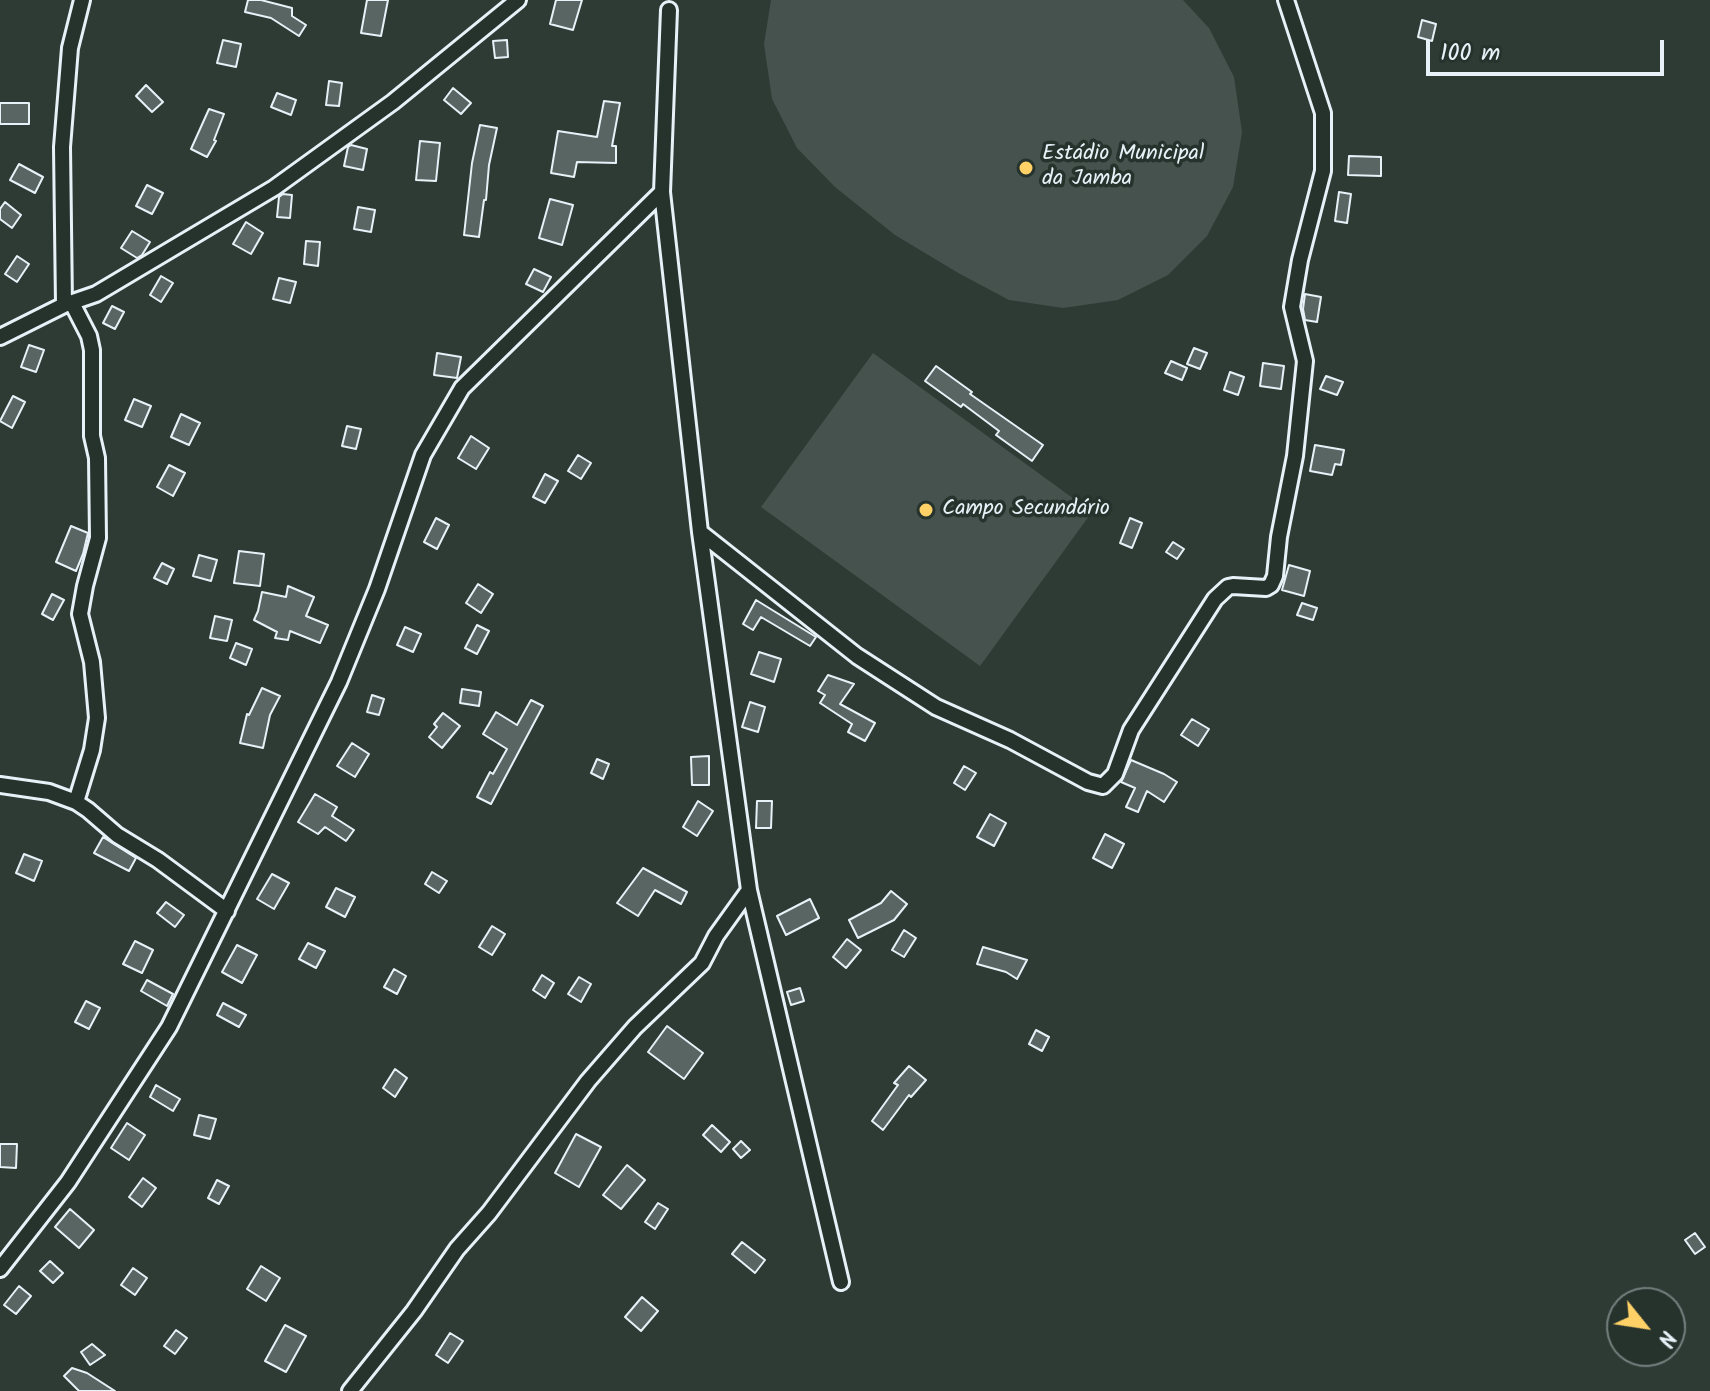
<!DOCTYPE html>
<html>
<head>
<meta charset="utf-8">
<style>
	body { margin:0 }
	#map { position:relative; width:1710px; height:1391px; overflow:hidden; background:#2e3b35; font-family:Kalam,sans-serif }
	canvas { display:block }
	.north { position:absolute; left:1606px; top:1287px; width:80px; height:80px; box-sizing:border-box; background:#26332d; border:2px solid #747f7e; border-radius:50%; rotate:120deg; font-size:22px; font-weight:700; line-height:32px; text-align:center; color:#e8f1f8 }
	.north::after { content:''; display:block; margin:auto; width:28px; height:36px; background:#ffd166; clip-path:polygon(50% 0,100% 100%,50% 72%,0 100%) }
	.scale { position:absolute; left:1426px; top:40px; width:238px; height:36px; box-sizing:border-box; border:4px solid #e8f1f8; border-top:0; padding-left:10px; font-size:24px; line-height:28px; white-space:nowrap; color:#e8f1f8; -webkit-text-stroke:6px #26332d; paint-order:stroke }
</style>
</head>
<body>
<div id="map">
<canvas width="1710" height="1391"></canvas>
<div class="north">N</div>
<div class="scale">100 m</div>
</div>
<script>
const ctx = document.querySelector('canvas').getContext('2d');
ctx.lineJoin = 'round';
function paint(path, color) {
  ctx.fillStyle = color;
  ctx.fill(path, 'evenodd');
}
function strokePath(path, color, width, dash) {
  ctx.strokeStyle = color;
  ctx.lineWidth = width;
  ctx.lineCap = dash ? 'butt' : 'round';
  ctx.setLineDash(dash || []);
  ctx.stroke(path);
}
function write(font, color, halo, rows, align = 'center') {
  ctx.font = font + ' Kalam,sans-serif';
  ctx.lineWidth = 7;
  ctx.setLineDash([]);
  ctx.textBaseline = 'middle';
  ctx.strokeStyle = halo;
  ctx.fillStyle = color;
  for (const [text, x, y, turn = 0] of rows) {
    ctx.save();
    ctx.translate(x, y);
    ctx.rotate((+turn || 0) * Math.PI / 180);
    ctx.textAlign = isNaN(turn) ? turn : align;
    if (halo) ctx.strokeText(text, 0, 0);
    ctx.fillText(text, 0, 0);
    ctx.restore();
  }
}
const green = new Path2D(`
	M771,0H1183L1209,28L1234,77L1242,132L1233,187L1207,236L1168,275L1118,300L1063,308L1009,300L960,274L895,235L835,187L797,148L772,99L764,44Z
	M873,353L1092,512L980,666L761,507Z`);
const building = new Path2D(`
	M248,0H261L292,8V16L306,25L299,36L271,18L245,12Z
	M367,0H388L381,36L361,33Z
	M556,0H582L573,30L550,24Z
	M1422,20L1436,24L1432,41L1418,37Z
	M223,40L241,44L236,67L217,63Z
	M507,40L508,57L495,58L493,41Z
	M329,81L342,83L339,106L326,105Z
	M146,85L163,102L152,112L136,96Z
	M453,88L471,103L461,114L444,100Z
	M277,93L296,100L291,115L271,107Z
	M604,101L620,103L612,146H616V163L577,162L574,177L551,173L558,131L597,137Z
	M0,103H29V124H0Z
	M209,109L224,114L214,140L216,141L207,157L191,149Z
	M480,125L497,128L489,165L486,200H484L479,237L464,235L472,163Z
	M420,141L440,143L436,181L416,180Z
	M351,145L367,149L363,170L344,166L348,147Z
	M1349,156L1381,157V176L1348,175Z
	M19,164L43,177L35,193L10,180Z
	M147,185L163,193L152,214L136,206Z
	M1339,192L1351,194L1347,223L1335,221Z
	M283,194L292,195L290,218L277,217L279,197Z
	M550,199L573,205L562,245L539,238Z
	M5,202L21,215L12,228L0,219V209Z
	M358,207L375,210L371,232L354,229Z
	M246,222L263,233L251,254L233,244Z
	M132,231L150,242L142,255L137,258L121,248Z
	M306,241L320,242L318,266L304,264Z
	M17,256L29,264L17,282L5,274Z
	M534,269L551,277L543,292L526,284Z
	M161,276L173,283L161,302L150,295Z
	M279,278L296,282L290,303L273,299Z
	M1305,294L1321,297L1317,322L1305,320L1303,309Z
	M112,306L124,312L115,329L103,323Z
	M29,345L44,350L36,372L21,367Z
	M1194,348L1207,353L1200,369L1187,364Z
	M437,353L461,357L457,378L434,375Z
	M1171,361L1187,368L1182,380L1165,373Z
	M1263,363L1284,366L1281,389L1260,386Z
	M936,366L972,392L970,394L1043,445L1032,461L996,435L999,431L963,404L961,407L925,381Z
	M1230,372L1244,377L1238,395L1224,390Z
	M1326,376L1343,382L1337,395L1320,389Z
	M13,396L25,402L12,428L0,421Z
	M134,399L151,406L142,427L125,420Z
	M181,414L200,423L189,445L171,437Z
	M347,426L361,429L356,449L342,446Z
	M471,436L489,448L476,469L458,458Z
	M1315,445L1344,450L1341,465L1335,464L1332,475L1310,471Z
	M578,455L591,463L581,479L568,471Z
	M169,465L185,473L173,496L157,487Z
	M545,474L558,481L545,503L533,497Z
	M436,518L449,525L437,549L424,542Z
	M1130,518L1142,523L1132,548L1120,543Z
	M71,526L88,533L83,554L76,571L56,562Z
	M1173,542L1184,549L1177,559L1166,552Z
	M239,551L264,554L260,586L234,583Z
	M199,555L217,560L211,581L193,576Z
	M162,563L174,569L167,584L154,578Z
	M1289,565L1310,571L1304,596L1282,590Z
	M478,584L493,594L481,613L466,603Z
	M288,586L314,597L306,616L328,625L320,643L290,631L288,640L275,638L277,632L254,620L258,611L262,592L286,597Z
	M52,594L64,600L53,620L42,614Z
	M756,600L816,637L810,646L761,617L753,630L743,624Z
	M1302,603L1317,608L1313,620L1297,615Z
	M215,616L232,620L227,641L210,638Z
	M477,625L489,631L477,654L465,648Z
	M405,627L421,634L413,652L397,645Z
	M236,643L252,649L246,665L230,658Z
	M759,652L781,659L774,682L751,674Z
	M828,675L854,684L840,704L875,723L865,741L848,732L852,724L820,703L825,695L818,691Z
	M262,688L280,696L270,715L263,748L240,743L247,714L249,715Z
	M462,689L481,692L479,706L460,703Z
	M372,695L384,699L379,715L367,712Z
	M531,700L543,706L491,804L477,797L490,772L493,774L507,749L483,734L496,712L517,725Z
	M750,702L765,707L758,732L742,727Z
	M443,713L460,726L442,748L429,737L437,727L434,724Z
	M1192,719L1209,729L1198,746L1181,735Z
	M352,743L369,754L355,777L337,766Z
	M709,756V785H692L691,757Z
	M597,759L609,764L603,779L591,773Z
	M1131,760L1164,774L1177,782L1164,802L1147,791L1138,812L1126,807L1135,788L1121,782Z
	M964,766L976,773L965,790L954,783Z
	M315,794L337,807L332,816L354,830L346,841L325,827L318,834L298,822Z
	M698,801L713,811L697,836L683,827Z
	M757,801H772L771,828H756Z
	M990,814L1006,823L994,846L977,837Z
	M1105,834L1124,844L1112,868L1093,858Z
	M103,837L136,858L129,871L94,853Z
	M24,854L42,861L34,881L16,873Z
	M643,868L687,892L681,904L655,890L638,916L617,903Z
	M432,872L447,881L439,893L425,884Z
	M272,874L289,883L274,909L257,899Z
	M336,888L355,897L345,917L326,907Z
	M891,891L907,904L894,920L858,938L849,920L881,903Z
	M810,899L819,918L786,935L777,916Z
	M166,902L184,915L175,927L157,913Z
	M492,926L505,934L492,955L479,947Z
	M904,930L916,938L904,957L892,950Z
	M847,939L861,950L846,968L833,957Z
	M135,941L153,950L142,973L123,964Z
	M308,943L325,951L316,968L299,959Z
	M237,945L257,955L242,983L222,972Z
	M983,947L1027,960L1017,979L1006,972L977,964Z
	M394,969L406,976L397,994L384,987Z
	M542,975L554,983L545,998L533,990Z
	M579,977L591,984L581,1002L568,994Z
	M147,980L173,994L167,1006L141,991Z
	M800,988L804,1001L791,1005L787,992Z
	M86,1001L100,1008L89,1029L75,1022Z
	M223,1003L246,1015L239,1027L217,1015Z
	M667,1026L703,1053L684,1079L648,1052Z
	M1036,1030L1049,1037L1042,1051L1029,1044Z
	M909,1066L926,1080L911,1097L909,1095L883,1130L872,1121L898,1085L894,1083Z
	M395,1069L407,1078L395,1097L383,1088Z
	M156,1085L180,1099L173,1111L150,1097Z
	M199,1115L216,1119L210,1139L194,1135Z
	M127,1123L145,1135L129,1160L111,1148Z
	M712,1125L730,1142L721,1152L703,1135Z
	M576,1134L601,1147L579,1187L555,1173Z
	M741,1141L750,1150L741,1158L733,1149Z
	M0,1144H17L16,1168L0,1167Z
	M627,1165L645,1180L621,1209L603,1195Z
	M143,1178L156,1188L142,1207L129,1197Z
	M217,1180L229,1186L219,1204L208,1198Z
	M658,1203L668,1209L655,1229L645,1222Z
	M70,1209L94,1230L79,1248L55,1227Z
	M1695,1233L1705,1247L1695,1254L1685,1240Z
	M742,1242L765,1260L755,1273L732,1254Z
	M50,1261L63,1273L53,1283L40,1271Z
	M261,1266L280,1278L266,1301L247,1289Z
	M133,1268L147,1278L135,1295L121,1285Z
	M19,1286L31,1296L16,1314L4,1305Z
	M642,1297L658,1311L641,1331L625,1317Z
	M285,1325L306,1336L286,1372L265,1361Z
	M176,1330L187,1338L175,1354L164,1346Z
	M450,1333L463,1341L448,1363L436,1355Z
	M92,1344L105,1355L90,1365L81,1352Z
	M72,1368L87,1373L115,1391H79L64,1376Z`);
const minor = new Path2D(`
	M669,10L662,192L700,532L749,890L841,1282
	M72,303L89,336L92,350V436L97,458L98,538L85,586L80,614L92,662L97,718L92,750L76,802
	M64,305L62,147L70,48L82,0
	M0,337L64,305L96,294L274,188L393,102L518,0
	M700,532L857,656L936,707L1010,740L1088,782L1103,786L1115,774L1131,730L1215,599L1228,587L1233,586L1266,588L1271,585L1275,576L1279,537L1295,456L1305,361L1292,307L1300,260L1323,171V113L1286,0
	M0,785L49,792L76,802L88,810L117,835L158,860L227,911
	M0,1269L68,1182L169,1027L339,682L377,589L423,455L462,388L662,192
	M350,1391L414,1311L457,1249L489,1213L588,1081L635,1027L702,963L716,936L749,890`);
const markers = [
	[1026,168,8,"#ffd166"],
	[926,510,8,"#ffd166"]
];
const poiNames = [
	["Estádio Municipal",1042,155],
	["da Jamba",1042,180],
	["Campo Secundário",942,510]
];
paint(green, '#45524e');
paint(building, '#596563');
strokePath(building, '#e8f1f8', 2);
strokePath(minor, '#e8f1f8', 20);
strokePath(minor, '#26332d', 14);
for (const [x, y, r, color] of markers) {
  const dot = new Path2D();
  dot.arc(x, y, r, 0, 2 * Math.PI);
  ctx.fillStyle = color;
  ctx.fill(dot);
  strokePath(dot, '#26332d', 3);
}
write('22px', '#e8f1f8', '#26332d', poiNames, 'left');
</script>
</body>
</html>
